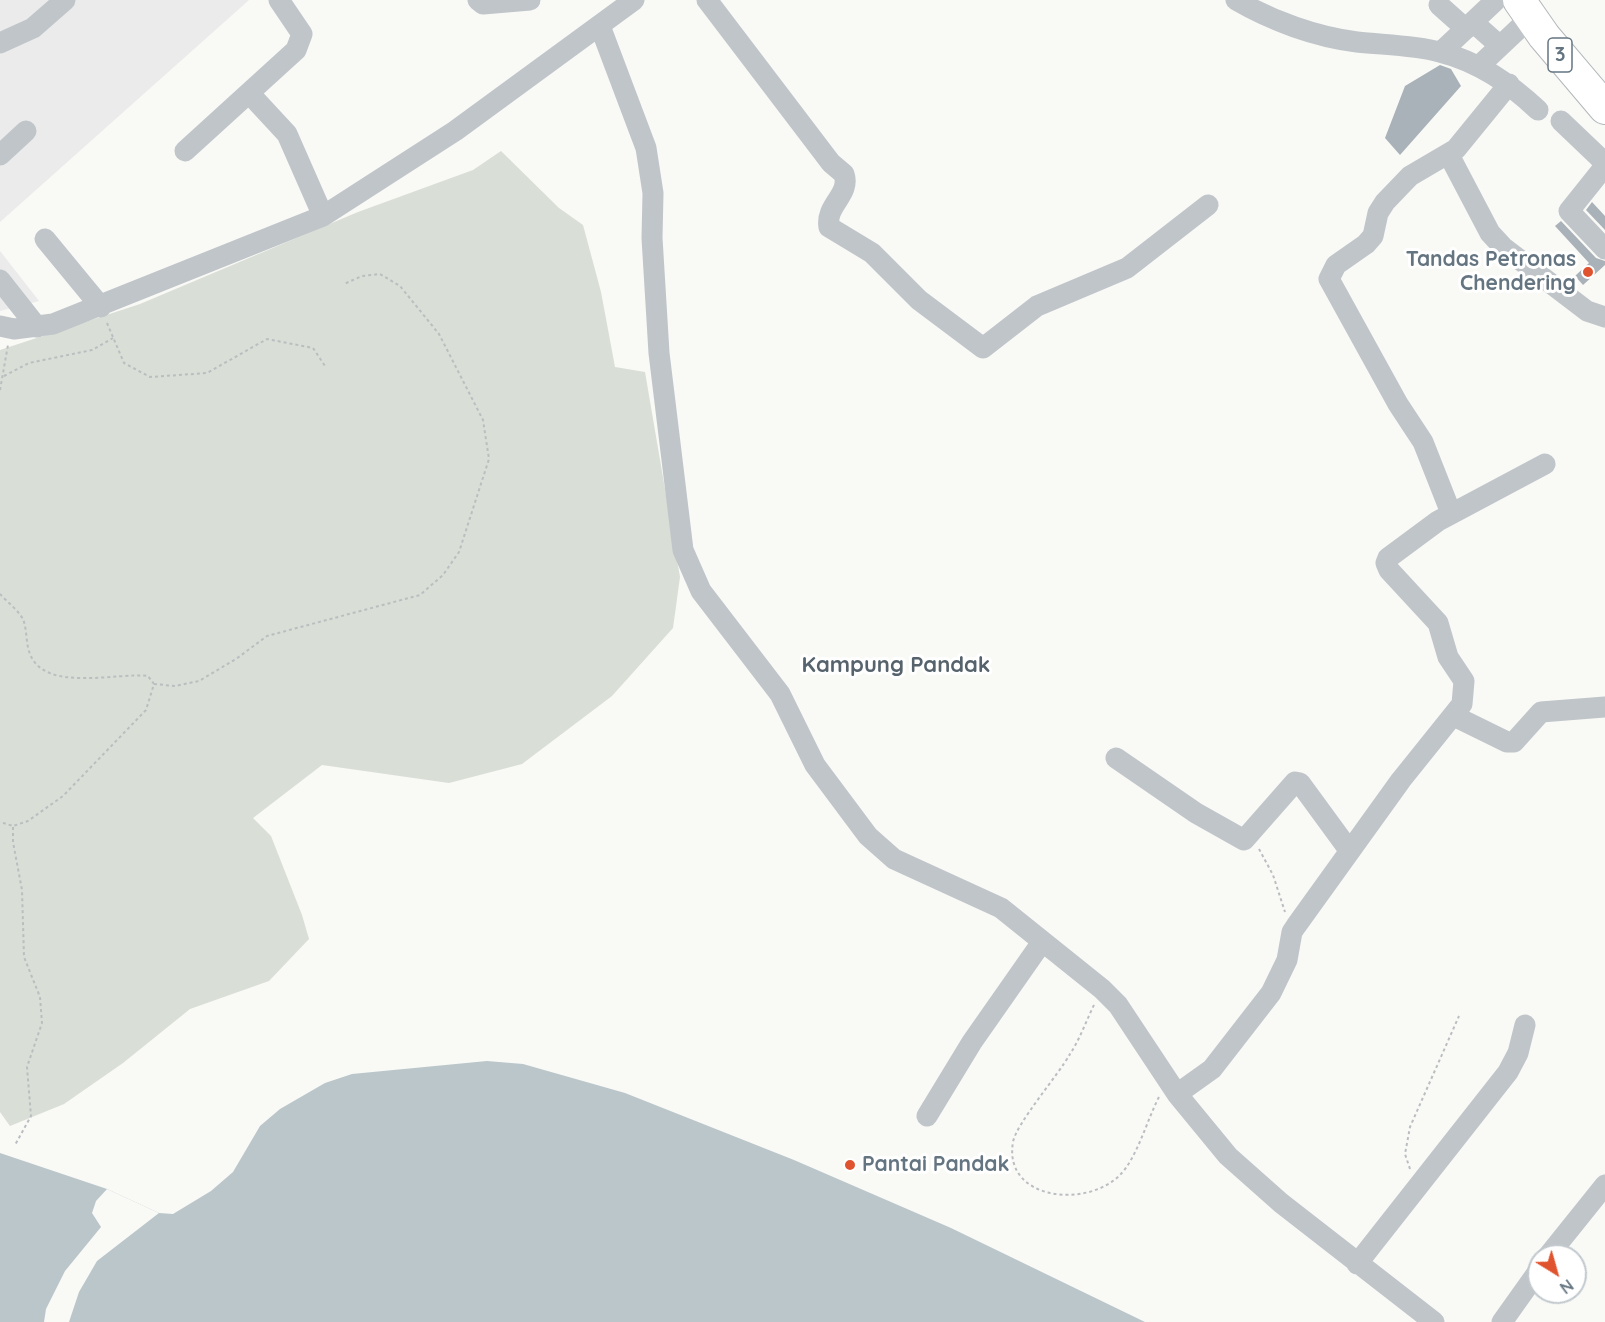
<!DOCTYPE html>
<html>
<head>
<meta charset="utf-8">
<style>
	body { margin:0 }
	#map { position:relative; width:1605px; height:1322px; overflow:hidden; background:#f9f9f6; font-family:Quicksand,sans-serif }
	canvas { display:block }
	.north { position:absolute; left:1527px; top:1244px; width:60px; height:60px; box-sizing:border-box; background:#fff; border:2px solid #c1c8cd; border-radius:50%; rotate:143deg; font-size:16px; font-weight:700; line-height:24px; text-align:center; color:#647581 }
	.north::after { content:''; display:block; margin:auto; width:21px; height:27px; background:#e0532f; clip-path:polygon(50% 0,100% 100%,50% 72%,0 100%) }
</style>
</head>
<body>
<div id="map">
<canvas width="1605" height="1322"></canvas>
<div class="north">N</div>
</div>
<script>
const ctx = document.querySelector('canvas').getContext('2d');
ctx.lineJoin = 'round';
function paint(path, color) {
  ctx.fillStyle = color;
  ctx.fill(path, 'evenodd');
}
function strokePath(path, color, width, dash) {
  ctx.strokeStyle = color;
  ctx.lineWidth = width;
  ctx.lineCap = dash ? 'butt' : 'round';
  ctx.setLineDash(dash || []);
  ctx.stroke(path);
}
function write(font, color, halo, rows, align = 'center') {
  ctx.font = font + ' Quicksand,sans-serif';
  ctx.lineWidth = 6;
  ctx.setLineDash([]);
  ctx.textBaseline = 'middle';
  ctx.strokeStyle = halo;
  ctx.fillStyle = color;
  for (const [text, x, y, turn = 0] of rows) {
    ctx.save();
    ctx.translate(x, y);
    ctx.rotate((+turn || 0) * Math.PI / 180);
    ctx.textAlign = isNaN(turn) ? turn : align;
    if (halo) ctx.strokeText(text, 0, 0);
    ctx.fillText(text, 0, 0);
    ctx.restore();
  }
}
const built = new Path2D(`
	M0,0H249L0,222Z
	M0,251L39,301L0,311Z`);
const green = new Path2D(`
	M501,151L559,208L583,225L601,292L615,367L645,372L680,577L673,628L612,696L522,764L449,783L322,765L253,818L271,836L302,915L309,939L269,981L190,1009L123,1063L64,1104L10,1126L0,1112V350L140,304L358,212L473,170Z`);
const water = new Path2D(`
	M487,1061L523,1064L625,1093L794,1160L951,1228L1145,1322H0V1153L107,1189L159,1213L173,1214L211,1191L233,1172L260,1126L280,1109L325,1083L352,1074Z`);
const pier = new Path2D(`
	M107,1189L159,1213L97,1261L79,1292L69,1322H44L46,1309L65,1271L101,1227L92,1213L96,1201Z`);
const building = new Path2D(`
	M1440,65L1451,69L1461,86L1400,155L1385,138L1405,86Z
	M1592,202L1605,216V230L1586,210Z
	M1561,221L1596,258L1605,261V265L1583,285L1575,276L1589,263L1555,226Z`);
const path = new Path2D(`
	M107,323L124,363L150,377L207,373L267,339L313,348L325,366
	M4,376L29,363L92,350L113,338
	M0,390L8,345
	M0,594C7,602 21,612 24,622C27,632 26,644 30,654C45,693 118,672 148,676L154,684L146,710L63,796L28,821L13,826L0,822
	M154,684L175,686L199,681L236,659L267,636L420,595L443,575L459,552L489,459L483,420L439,334L400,286L380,274L362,276L344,284
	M13,827V842L22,890L24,957L40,997L42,1023L27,1067L31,1116L15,1145
	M1259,849L1273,875L1285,912
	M1094,1005C1086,1021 1080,1039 1070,1054C1059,1074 1016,1124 1013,1142C1003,1200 1086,1209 1120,1175C1137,1158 1147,1120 1159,1097
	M1410,1169L1405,1154L1410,1127L1459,1016`);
const minor = new Path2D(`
	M478,0L483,4L530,0
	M707,0L831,163L844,174C851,195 825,205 829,227L872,253L919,300L983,348L1037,306L1127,268L1208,205
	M1236,0C1272,21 1316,37 1357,42C1385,45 1413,45 1440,52C1479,62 1509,83 1538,110
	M1439,5L1466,29
	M1473,22L1500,46
	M600,26L646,148L653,193L652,238L659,353L683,550L701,591L780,694L815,765L868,836L894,859L1001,908L1102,989L1118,1005L1177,1094L1228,1156L1281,1203L1434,1322
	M0,43L33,28L65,0
	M1441,52L1496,0
	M1479,66L1531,17
	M249,93L287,134L323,216
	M1561,121L1605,163
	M185,151L296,50L302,34L279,0
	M0,155L26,131
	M1449,155L1490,233L1503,247L1587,311L1605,317
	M1605,166L1569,211L1605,249
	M45,239L101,307
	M0,280L37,327
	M0,326L14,329L53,324L323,216L455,131L634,0
	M1451,513L1423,442L1398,404L1329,279L1336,265L1366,244L1373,236L1378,213L1385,202L1410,176L1456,149L1509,84
	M1454,716L1507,742H1514L1541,712L1605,707
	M1116,758L1196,813L1244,840L1295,782L1300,783L1349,850
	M1177,1094L1212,1069L1271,993L1287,960L1292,932L1296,926L1401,780L1462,704L1464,681L1448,657L1438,623L1389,570L1386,563L1388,558L1438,521L1545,464
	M927,1116L972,1042L1042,942
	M1548,1256L1605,1185
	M1357,1264L1508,1072L1518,1053L1525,1025
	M1502,1322L1539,1270`);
const highway = new Path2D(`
	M1519,0L1544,36L1605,108`);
const markers = [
	[1588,272,6,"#e0532f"],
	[850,1165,6,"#e0532f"]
];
const shields = [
	[1560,55,24]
];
const shieldNames = [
	["3",1560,55]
];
const poiNames = [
	["Tandas Petronas",1576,260],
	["Chendering",1576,284],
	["Pantai Pandak",862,1165,"left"]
];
const neighbourhoodNames = [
	["Kampung Pandak",896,665]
];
paint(built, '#eaebea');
paint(green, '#d9ded6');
paint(water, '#bac6ca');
paint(pier, '#f9f9f6');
paint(building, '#a9b2b8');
strokePath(highway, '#b3b8bc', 34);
strokePath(path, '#babec1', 2, [3, 3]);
strokePath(minor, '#c0c5c9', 21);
strokePath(highway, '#fff', 32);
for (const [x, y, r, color] of markers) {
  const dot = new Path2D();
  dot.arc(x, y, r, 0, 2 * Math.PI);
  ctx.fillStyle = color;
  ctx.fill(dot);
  strokePath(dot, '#fff', 2);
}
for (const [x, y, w] of shields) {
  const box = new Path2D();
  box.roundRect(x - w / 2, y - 17, w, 34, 4.5);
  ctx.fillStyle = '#fff';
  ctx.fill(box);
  strokePath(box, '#647581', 1.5);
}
write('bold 20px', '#647581', null, shieldNames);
write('bold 21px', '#647581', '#fff', poiNames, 'right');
write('bold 22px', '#56636c', '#fff', neighbourhoodNames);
</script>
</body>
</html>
